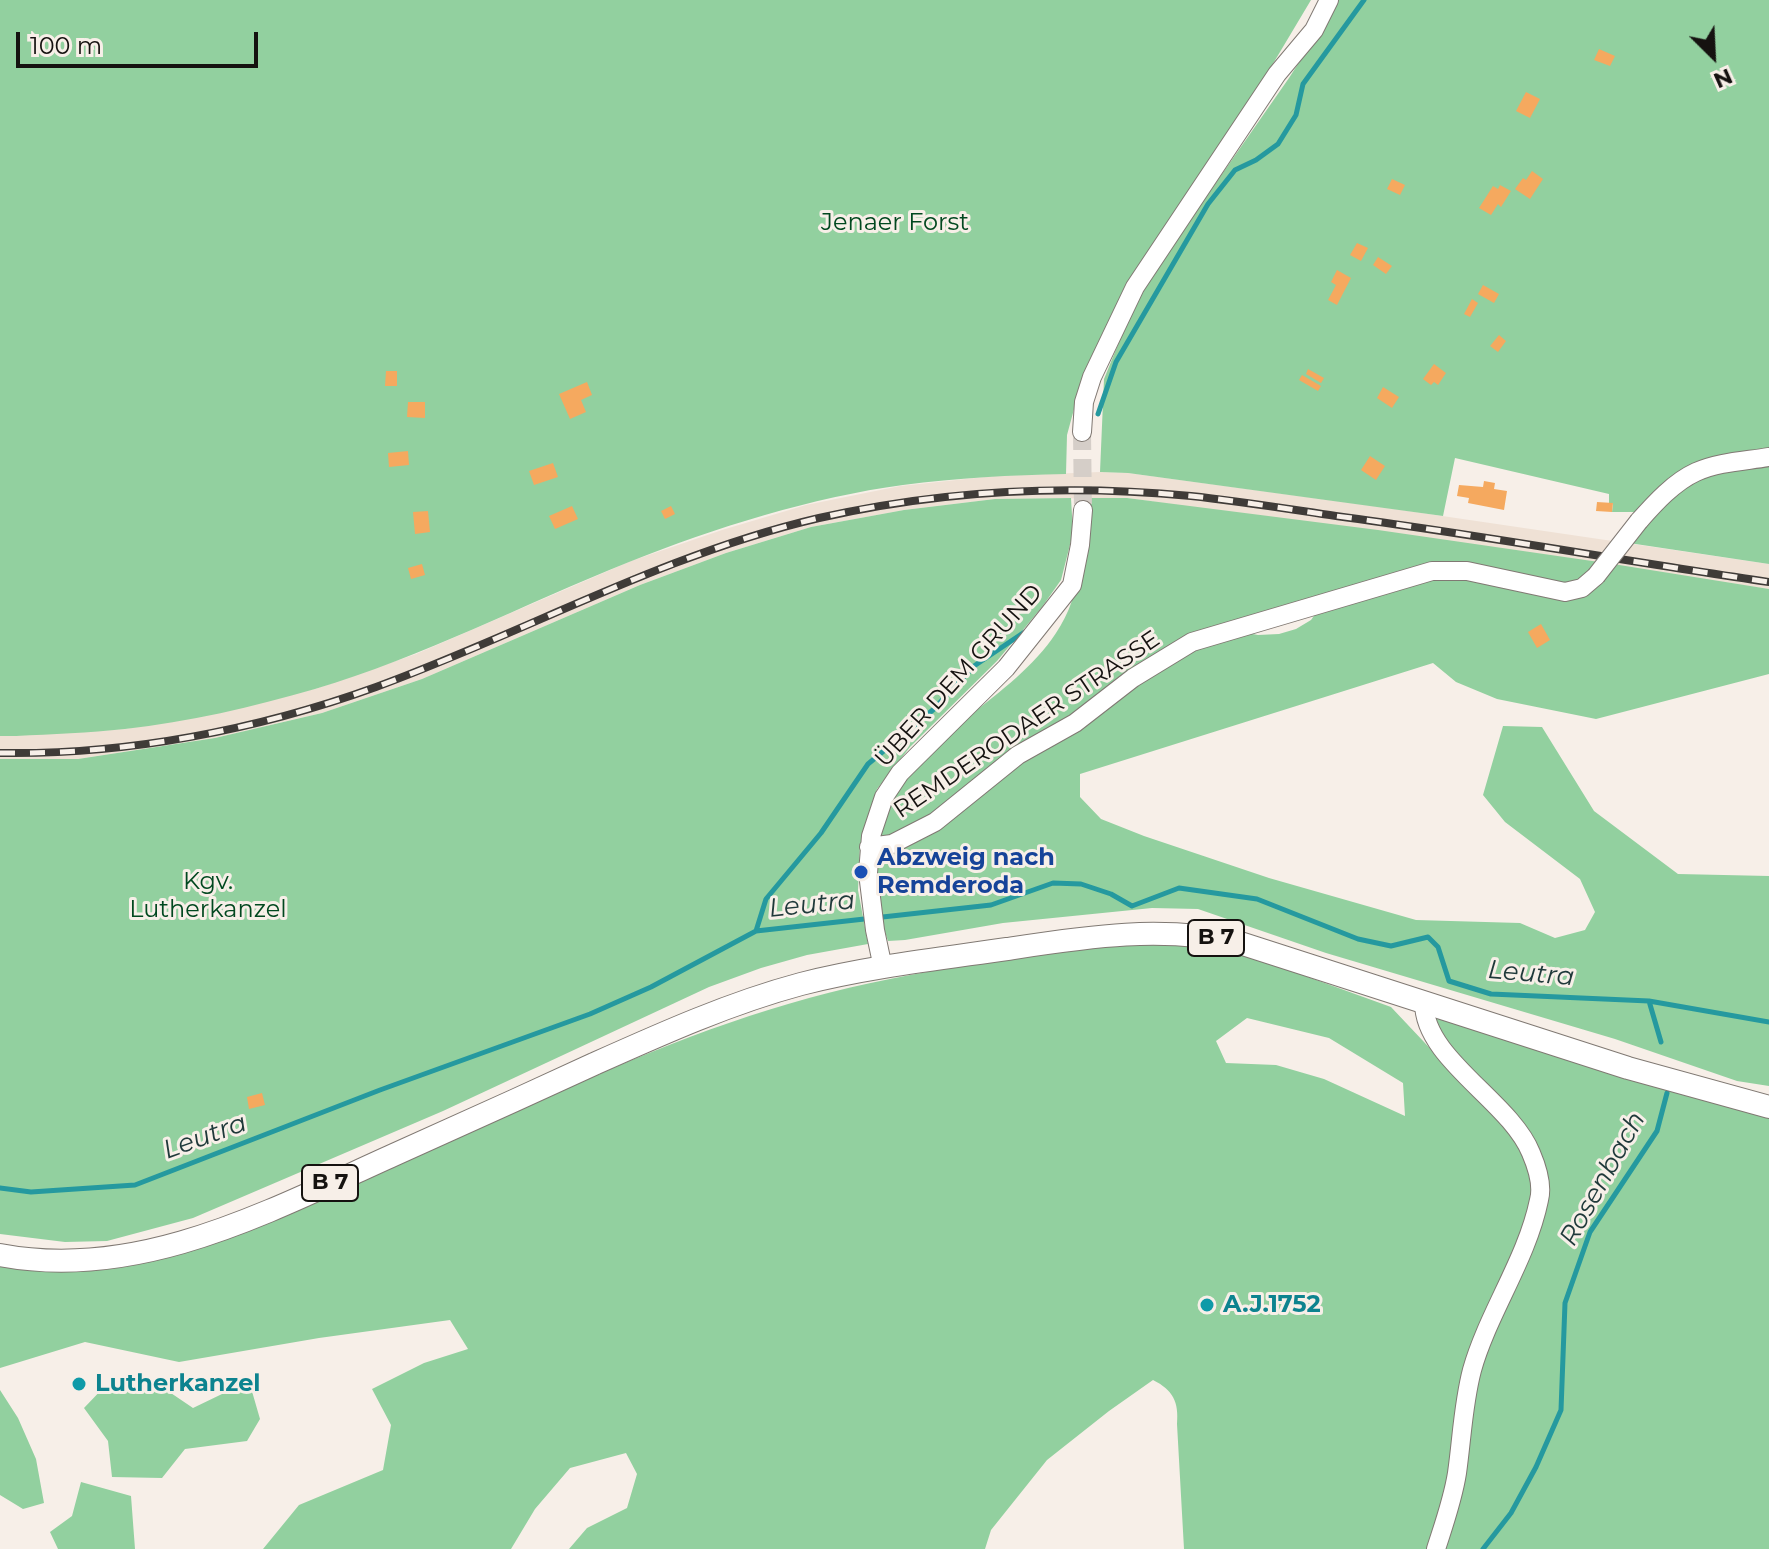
<!DOCTYPE html>
<html>
<head>
<meta charset="utf-8">
<style>
	body { margin:0 }
	#map { position:relative; width:1769px; height:1549px; overflow:hidden; background:#f7efe8; font-family:Montserrat,sans-serif }
	canvas { display:block }
	.north { position:absolute; left:1673px; top:16px; width:80px; height:80px; -webkit-text-stroke:6px #f7efe8; paint-order:stroke; rotate:156deg; font-size:22px; font-weight:700; line-height:32px; text-align:center; color:#151210 }
	.north::after { content:''; display:block; margin:auto; width:28px; height:36px; background:#151210; clip-path:polygon(50% 0,100% 100%,50% 72%,0 100%) }
	.scale { position:absolute; left:16px; top:32px; width:242px; height:36px; box-sizing:border-box; border:4px solid #151210; border-top:0; padding-left:10px; font-size:24px; line-height:28px; white-space:nowrap; color:#151210; -webkit-text-stroke:6px #f7efe8; paint-order:stroke }
</style>
</head>
<body>
<div id="map">
<canvas width="1769" height="1549"></canvas>
<div class="north">N</div>
<div class="scale">100 m</div>
</div>
<script>
const ctx = document.querySelector('canvas').getContext('2d');
ctx.lineJoin = 'round';
function paint(path, color) {
  ctx.fillStyle = color;
  ctx.fill(path, 'evenodd');
}
function strokePath(path, color, width, dash) {
  ctx.strokeStyle = color;
  ctx.lineWidth = width;
  ctx.lineCap = dash ? 'butt' : 'round';
  ctx.setLineDash(dash || []);
  ctx.stroke(path);
}
function write(font, color, halo, rows, align = 'center') {
  ctx.font = font + ' Montserrat,sans-serif';
  ctx.lineWidth = 6;
  ctx.setLineDash([]);
  ctx.textBaseline = 'middle';
  ctx.strokeStyle = halo;
  ctx.fillStyle = color;
  for (const [text, x, y, turn = 0] of rows) {
    ctx.save();
    ctx.translate(x, y);
    ctx.rotate((+turn || 0) * Math.PI / 180);
    ctx.textAlign = isNaN(turn) ? turn : align;
    if (halo) ctx.strokeText(text, 0, 0);
    ctx.fillText(text, 0, 0);
    ctx.restore();
  }
}
const built = new Path2D(`
	M1100,472L1128,473L1381,507L1769,564V589L1127,498L995,499L904,510L811,527L726,553L640,585L422,679L322,713L215,738L78,759H0V736L126,729L315,689L416,654L631,561L722,530L806,505L900,486L994,476Z`);
const green = new Path2D(`
	M0,0H1311L1271,67L1126,284L1083,376L1067,435L1066,474C1011,475 957,478 903,485C813,497 714,528 629,562C524,604 423,657 315,689C253,707 188,722 125,729C89,733 52,734 16,736H0Z
	M1339,0H1769V451L1710,462L1640,512H1612L1613,503H1609V494L1455,458L1443,516L1128,473L1100,472L1104,379L1139,293L1289,78Z
	M1769,462V564L1629,543L1642,523L1696,479Z
	M1071,498L1073,533L1061,580L1042,607L997,661L910,747L877,789L860,846L858,890L868,944L807,955L761,968L709,987L443,1111L193,1218L107,1241L65,1242L0,1234V759H78L215,738L322,713L422,679L640,585L726,553L811,527L904,510L995,499Z
	M1088,498H1127L1378,530L1599,562L1571,587L1467,567L1207,633L906,834L881,837C878,826 884,818 888,808C924,730 1012,700 1056,633C1083,594 1083,543 1088,498Z
	M1613,564L1769,589V674L1596,719L1497,699L1456,682L1433,663L1080,774V797L1101,819L1144,836L1269,878L1416,920L1520,923L1555,938L1585,930L1595,912L1580,879L1505,822L1483,795L1503,726L1542,727L1594,811L1678,874L1769,876V1086L1737,1081L1615,1039L1326,953L1198,909L1152,908L1003,923L905,940L888,941C880,916 866,874 886,852L1158,665L1237,631L1258,635L1279,634L1296,629L1311,620L1319,609L1432,574L1553,596Z
	M1137,943L1187,944L1239,952L1391,1007L1441,1060L1451,1047L1432,1020L1435,1017L1769,1113V1549H1184L1177,1424C1179,1402 1173,1390 1153,1380L1109,1411L1047,1460L991,1530L985,1549H569L587,1528L627,1508L637,1474L626,1453L570,1468L535,1509L511,1549H263L299,1505L383,1470L391,1425L372,1389L424,1363L468,1349L450,1320L319,1338L179,1362L85,1342L0,1368V1262L160,1257L205,1246C304,1204 401,1161 499,1118C600,1073 702,1027 809,998C916,969 1027,956 1137,943ZM1247,1018L1329,1038L1403,1083L1405,1116L1324,1079L1276,1065L1226,1063L1216,1041Z
	M249,1381L260,1419L247,1441L185,1449L162,1478L112,1477L108,1441L84,1408L106,1385L162,1387L193,1408Z
	M0,1390L18,1418L36,1459L44,1503L23,1509L0,1495Z
	M81,1482L131,1496L135,1549H58L50,1532L72,1516Z`);
const stream = new Path2D(`
	M1098,414L1116,362L1208,204L1235,170L1256,160L1278,144L1296,115L1303,84L1364,0
	M756,931L766,899L821,833L868,764L934,709L974,666L1026,631
	M1649,1001L1661,1042
	M0,1188L31,1192L135,1185L380,1090L590,1014L651,987L756,931L991,905L1053,883L1081,884L1111,894L1132,906L1179,888L1257,899L1358,939L1391,946L1428,937L1438,947L1449,981L1491,994L1649,1001L1769,1022
	M1483,1549L1511,1513L1536,1467L1561,1410L1565,1303L1590,1232L1657,1131L1667,1093`);
const building = new Path2D(`
	M1599,49L1615,56L1610,66L1594,60Z
	M1526,92L1540,99L1530,118L1516,111Z
	M1532,171L1543,179L1530,199L1515,189L1523,178L1526,180Z
	M1392,179L1405,185L1400,195L1387,189Z
	M1500,185L1511,191L1501,207L1498,204L1491,215L1479,208L1493,186L1498,189Z
	M1357,243L1368,248L1361,261L1350,255Z
	M1378,257L1392,266L1386,274L1373,265Z
	M1337,270L1351,278L1337,305L1328,300L1336,285L1331,282Z
	M1483,285L1499,294L1494,303L1478,294Z
	M1472,299L1478,303L1470,317L1464,314Z
	M1499,335L1506,341L1498,352L1490,346Z
	M1434,364L1446,373L1438,385L1434,382L1431,385L1423,379Z
	M1308,369L1324,378L1321,383L1306,374Z
	M386,371H397V386H385Z
	M1302,375L1321,386L1318,391L1299,380Z
	M587,382L592,395L581,400L586,412L570,419L559,394Z
	M1383,387L1399,397L1392,408L1377,398Z
	M408,402H425V418L407,417Z
	M408,451L409,465L389,467L388,453Z
	M1370,456L1385,466L1376,480L1361,470Z
	M553,463L558,477L534,485L529,471Z
	M1484,481L1495,483L1494,489L1507,491L1504,510L1468,503L1469,498L1457,496L1459,485L1483,487Z
	M1597,502L1613,503L1612,512L1596,511Z
	M572,506L578,519L555,529L549,516Z
	M671,506L675,514L665,519L661,511Z
	M428,511L430,532L415,534L413,512Z
	M422,564L425,575L411,579L408,568Z
	M1541,624L1550,640L1537,648L1528,632Z
	M262,1093L265,1105L249,1109L247,1097Z`);
const tertiaryTunnel = new Path2D(`
	M1082,432L1083,510`);
const tertiary = new Path2D(`
	M1082,432L1084,402L1092,377L1135,287L1277,74L1314,30L1329,0
	M1639,521C1655,503 1674,482 1696,472C1718,462 1745,461 1769,457
	M869,847L892,844L935,822L1018,755L1075,723L1133,678L1192,642L1432,571H1467L1565,592L1582,588L1596,576
	M883,968L875,930L868,873L871,836L884,797L900,773L1006,668L1072,585L1080,545L1083,510
	M1424,1003C1424,1059 1510,1101 1531,1153C1537,1167 1543,1185 1539,1200C1527,1259 1488,1313 1472,1370C1463,1404 1462,1438 1457,1473C1453,1499 1444,1524 1436,1549`);
const primary = new Path2D(`
	M0,1255C141,1282 273,1209 398,1153C463,1124 529,1094 594,1064C661,1034 730,1003 801,984C868,967 938,959 1007,949C1086,937 1161,925 1240,943L1628,1068L1769,1107`);
const rail = new Path2D(`
	M0,753C127,755 257,730 376,687C524,633 664,554 819,518C942,490 1066,484 1191,496C1239,501 1288,509 1336,516C1481,535 1624,561 1769,582`);
const tertiaryBridge = new Path2D(`
	M1596,576L1639,521`);
const markers = [
	[861,872,8,"#1a4fb4"],
	[1207,1305,8,"#0f9aa8"],
	[79,1384,8,"#0f9aa8"]
];
const shields = [
	[1216,938,56],
	[330,1183,56]
];
const shieldNames = [
	["B 7",1216,938],
	["B 7",330,1183]
];
const parkNames = [
	["Jenaer Forst",895,223],
	["Kgv.",208,882],
	["Lutherkanzel",208,910]
];
const streetNames = [
	["ÜBER DEM GRUND",959,676,-48],
	["REMDERODAER STRASSE",1027,725,-34]
];
const transitNames = [
	["Abzweig nach",877,858],
	["Remderoda",877,886]
];
const cultureNames = [
	["A.J.1752",1223,1305],
	["Lutherkanzel",95,1384]
];
const waterNames = [
	["Leutra",812,905,-6],
	["Leutra",1531,974,5],
	["Leutra",205,1137,-20],
	["Rosenbach",1603,1179,-61]
];
paint(built, '#efe1d5');
paint(green, '#92d09f');
strokePath(stream, '#25999f', 5);
paint(building, '#f5a95f');
strokePath(tertiaryTunnel, '#d5cec8', 18, [18, 9]);
strokePath(tertiary, '#807973', 20);
strokePath(primary, '#807973', 24);
strokePath(tertiary, '#fff', 18);
strokePath(primary, '#fff', 22);
strokePath(rail, '#3f3b38', 8);
strokePath(rail, '#f7efe8', 5, [15]);
strokePath(tertiaryBridge, '#807973', 20, []);
strokePath(tertiaryBridge, '#fff', 18);
for (const [x, y, r, color] of markers) {
  const dot = new Path2D();
  dot.arc(x, y, r, 0, 2 * Math.PI);
  ctx.fillStyle = color;
  ctx.fill(dot);
  strokePath(dot, '#f7efe8', 3);
}
for (const [x, y, w] of shields) {
  const box = new Path2D();
  box.roundRect(x - w / 2, y - 18, w, 36, 6);
  ctx.fillStyle = '#f7efe8';
  ctx.fill(box);
  strokePath(box, '#151210', 2);
}
write('bold 22px', '#151210', null, shieldNames);
write('24px', '#01481f', '#f7efe8', parkNames);
write('24px', '#151210', '#f7efe8', streetNames);
write('bold 24px', '#164399', '#f7efe8', transitNames, 'left');
write('bold 24px', '#0d838f', '#f7efe8', cultureNames, 'left');
write('italic 26px', '#1f393a', '#f7efe8', waterNames);
</script>
</body>
</html>
